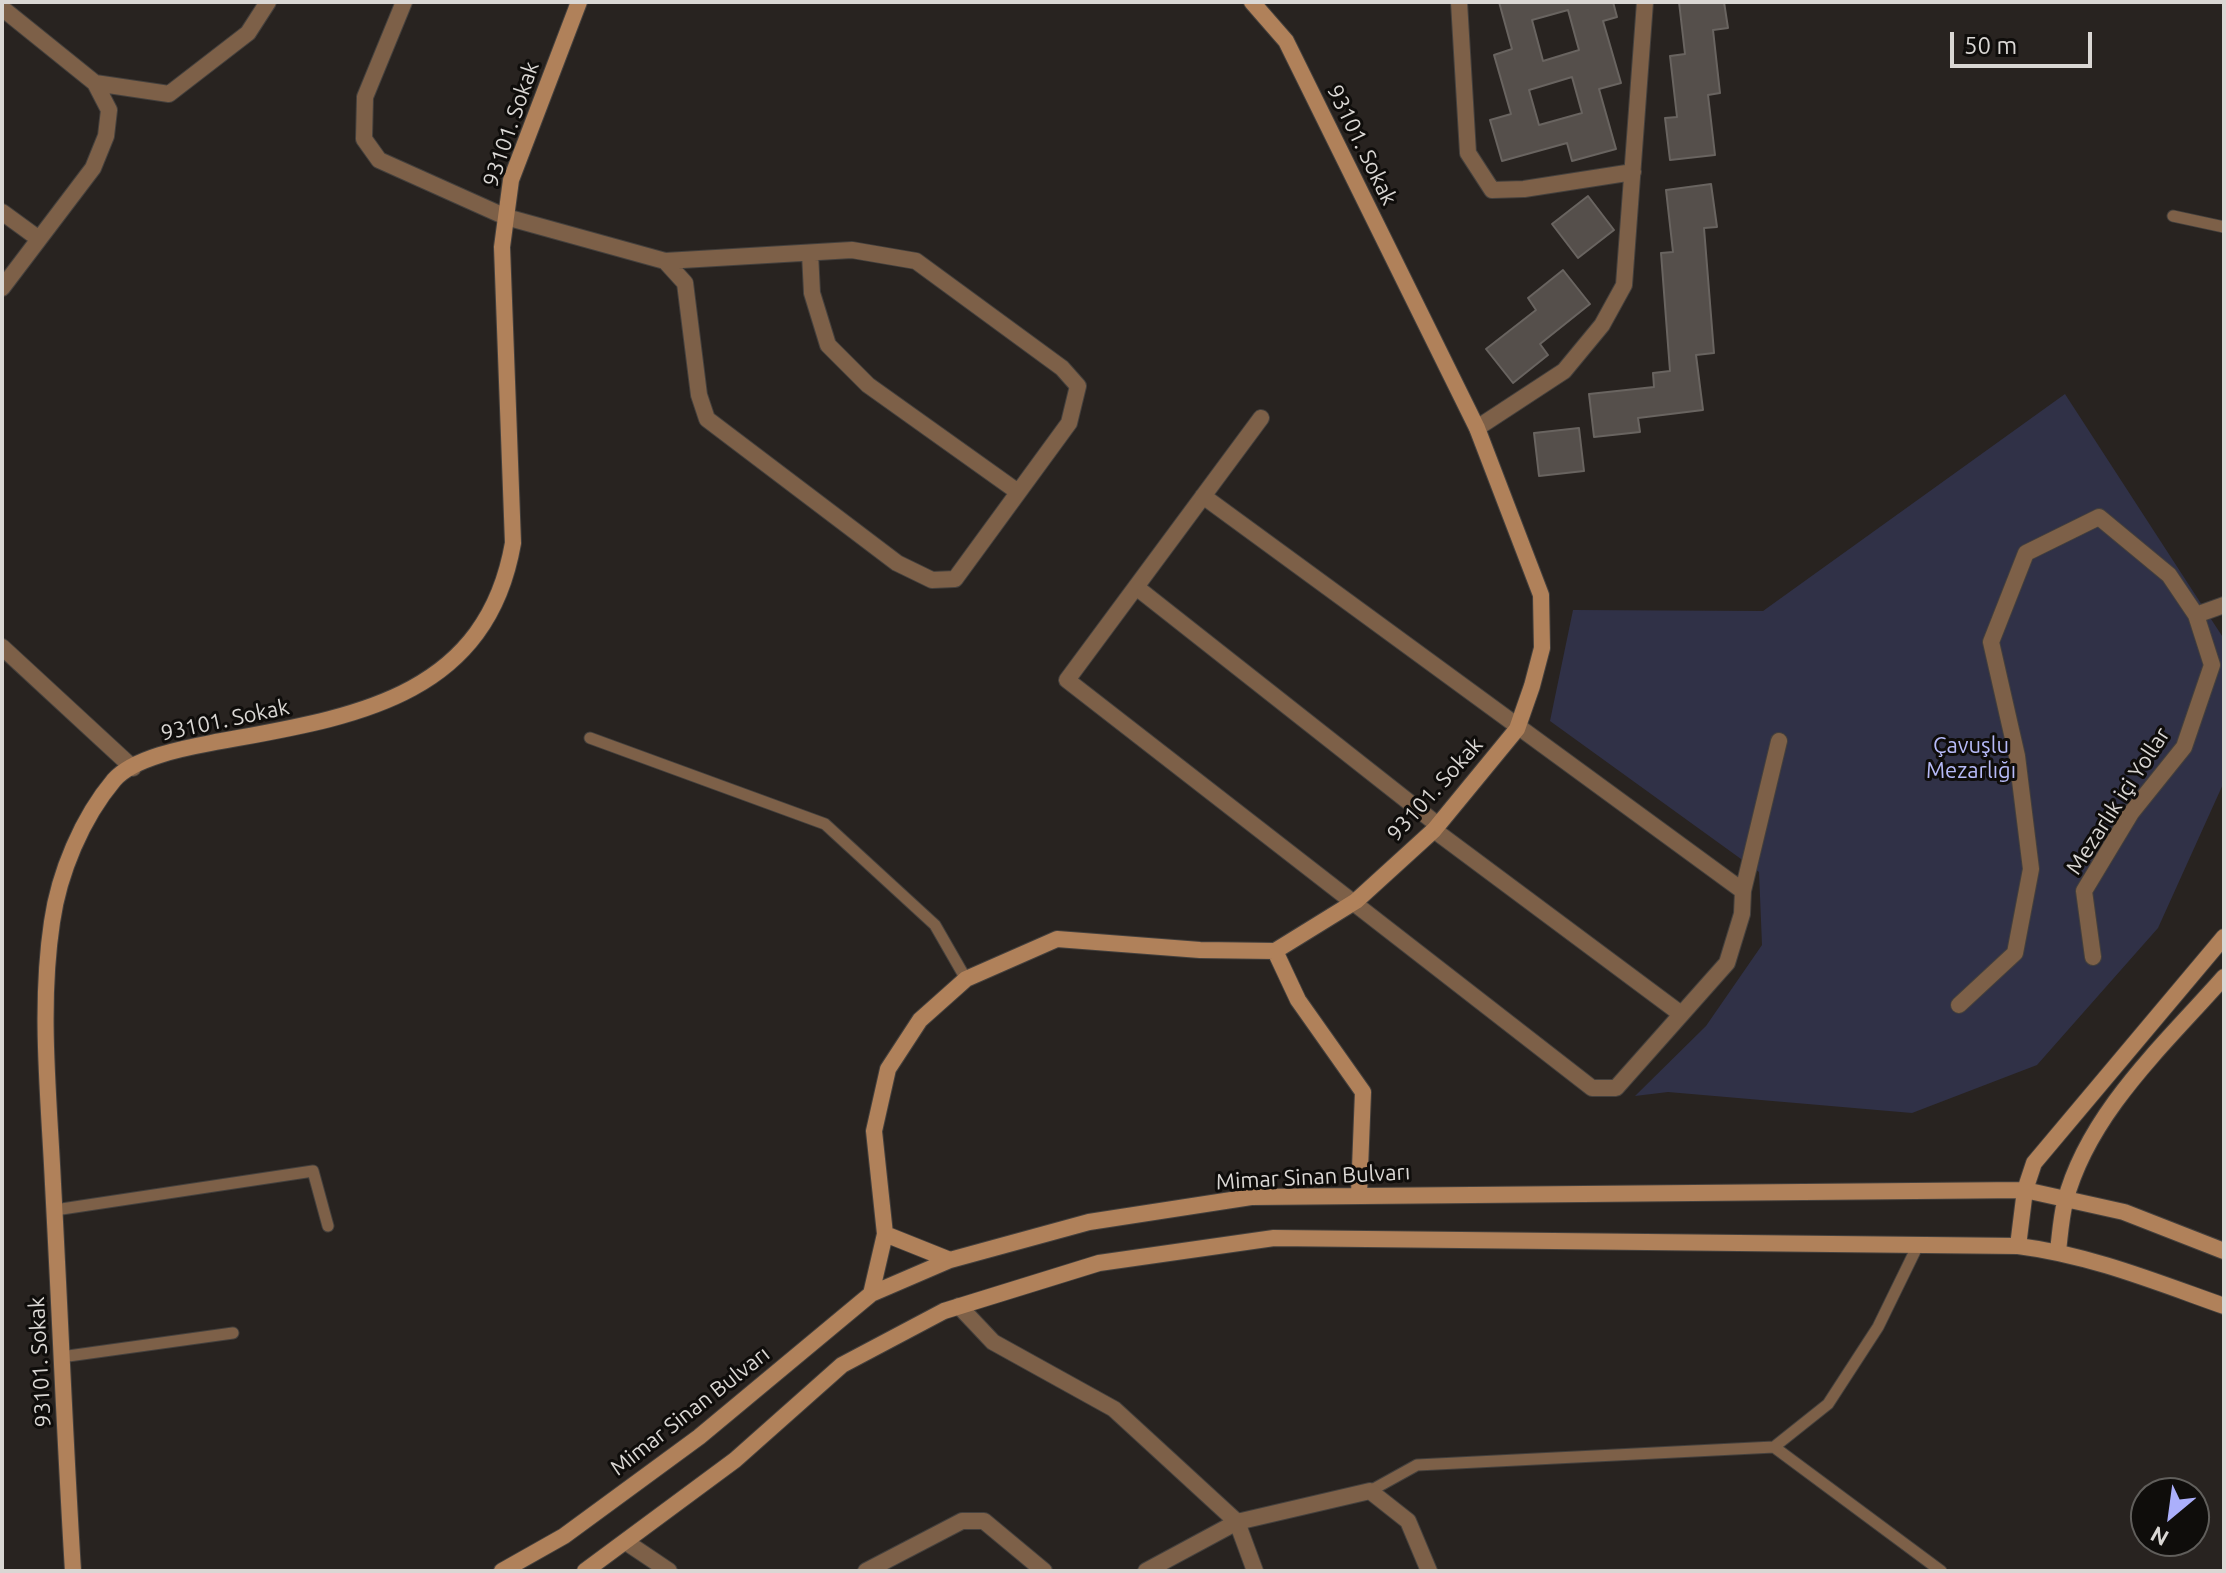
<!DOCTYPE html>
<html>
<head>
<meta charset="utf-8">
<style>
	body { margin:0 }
	#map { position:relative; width:2226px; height:1573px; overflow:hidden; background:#282320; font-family:Ubuntu,sans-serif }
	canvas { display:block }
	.frame { position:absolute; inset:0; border:4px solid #dad7d4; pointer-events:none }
	.north { position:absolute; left:2130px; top:1477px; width:80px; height:80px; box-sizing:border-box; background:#0f0d0b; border:2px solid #605e5b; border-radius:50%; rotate:209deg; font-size:22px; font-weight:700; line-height:32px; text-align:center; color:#dad7d4 }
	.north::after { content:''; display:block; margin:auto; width:28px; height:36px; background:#abaffb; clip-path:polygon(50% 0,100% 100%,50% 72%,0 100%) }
	.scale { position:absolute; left:1950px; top:32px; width:142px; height:36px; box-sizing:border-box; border:4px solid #dad7d4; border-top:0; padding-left:10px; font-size:24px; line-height:28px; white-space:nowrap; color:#dad7d4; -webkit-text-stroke:6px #0f0d0b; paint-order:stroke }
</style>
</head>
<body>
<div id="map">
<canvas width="2226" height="1573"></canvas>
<div class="frame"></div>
<div class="north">N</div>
<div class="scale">50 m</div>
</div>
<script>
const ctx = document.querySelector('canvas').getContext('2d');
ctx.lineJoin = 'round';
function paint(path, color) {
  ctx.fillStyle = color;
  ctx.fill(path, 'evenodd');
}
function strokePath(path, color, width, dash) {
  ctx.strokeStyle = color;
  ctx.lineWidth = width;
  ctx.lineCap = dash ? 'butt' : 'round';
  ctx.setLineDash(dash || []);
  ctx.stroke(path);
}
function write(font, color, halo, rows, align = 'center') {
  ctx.font = font + ' Ubuntu,sans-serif';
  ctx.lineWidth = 6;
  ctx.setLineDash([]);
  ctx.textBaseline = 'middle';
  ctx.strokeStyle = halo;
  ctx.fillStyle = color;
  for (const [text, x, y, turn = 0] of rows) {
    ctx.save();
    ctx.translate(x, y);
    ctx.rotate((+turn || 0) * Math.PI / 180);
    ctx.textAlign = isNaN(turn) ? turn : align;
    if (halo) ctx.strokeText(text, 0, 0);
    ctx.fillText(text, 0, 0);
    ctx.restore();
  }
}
const green = new Path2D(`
	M2065,394L2224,639V782L2158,928L2037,1065L1912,1113L1668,1092L1635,1096L1706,1026L1762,945L1759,872L1550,721L1573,610L1763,611Z`);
const building = new Path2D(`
	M1499,2H1613L1617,17L1603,21L1621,83L1599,89L1616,149L1572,161L1567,143L1502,161L1490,120L1511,114L1494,55L1512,49ZM1568,10L1579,50L1543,61L1532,20ZM1572,77L1582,113L1539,125L1529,90Z
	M1679,2H1724L1728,28L1713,30L1720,93L1708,95L1715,155L1670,160L1665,118L1677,117L1670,56L1685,54Z
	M1711,184L1717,227L1704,228L1714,353L1696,355L1703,410L1638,418L1640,432L1594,437L1589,394L1654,387L1653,373L1670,371L1661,253L1673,252L1666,190Z
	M1588,196L1614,230L1578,258L1552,224Z
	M1563,270L1590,304L1540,344L1548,355L1513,383L1486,349L1536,310L1528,298Z
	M1579,428L1584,471L1539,476L1534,433Z`);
const lane = new Path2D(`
	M2173,216L2224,227
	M590,738L825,824L935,925L966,979
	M55,1210L313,1171L328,1226
	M61,1357L233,1333
	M1774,1447L1828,1404L1878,1327L1918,1245
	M1370,1491L1417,1465L1774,1447L1941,1571`);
const street = new Path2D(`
	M404,2L365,97L364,139L379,160L506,217L665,261L852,250L916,261L1062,368L1078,386L1069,423L955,579L932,580L897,563L707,419L699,395L685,283L665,261
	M1459,2L1468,153L1492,190L1524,189L1633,172
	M2,8L95,83L109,110L106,136L93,168L2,288
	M95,83L169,94L248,33L268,2
	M2,212L39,239
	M810,253L812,293L828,345L868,385L1018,492
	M1261,418L1067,680L1592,1088H1616L1727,963L1742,914L1743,891L1779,741
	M1477,428L1564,371L1602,325L1624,285L1645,2
	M1203,496L1743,891
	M1136,587L1438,825
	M2196,615L2224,605
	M2,647L133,768
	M1434,830L1681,1014
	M1959,1005L2015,953L2031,869L2017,756L1991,642L2026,553L2099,517L2169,575L2196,615L2212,665L2184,747L2131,813L2084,891L2093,957
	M959,1306L993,1342L1114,1409L1237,1522L1255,1571
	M626,1542L669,1571
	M866,1571L962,1521H984L1044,1571
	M1146,1571L1237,1522L1370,1491L1408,1521L1429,1571`);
const secondary = new Path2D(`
	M1275,951L1298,1000L1363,1092L1359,1194
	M885,1234L950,1260
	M2018,1246L2025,1190L2034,1163L2224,937
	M2058,1251C2060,1235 2061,1218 2065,1202C2088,1113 2165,1044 2224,977
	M871,1294L885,1234L874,1131L888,1069L920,1020L966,979L1057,939L1200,950L1275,951L1356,901L1434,830L1517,729L1532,686L1542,648L1541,595L1477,428L1286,41L1252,2
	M73,1571C65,1442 60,1313 53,1184C49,1098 39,1008 52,922C59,873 82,818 114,780C133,758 184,748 211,743C344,718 485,703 513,543L502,247L511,180L579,2
	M502,1571L564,1536L699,1437L871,1294L950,1260L1089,1222L1251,1197L2025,1190L2124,1212L2224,1251
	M585,1571L735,1460L842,1365L944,1311L1099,1263L1274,1238L2018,1246C2090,1255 2156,1282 2224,1306`);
const streetNames = [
	["93101. Sokak",511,124,-71],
	["93101. Sokak",1362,145,64],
	["93101. Sokak",225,720,-12],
	["93101. Sokak",1435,789,-48],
	["Mezarlık içi Yollar",2118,801,-57],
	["Mimar Sinan Bulvarı",1313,1177,-3],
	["93101. Sokak",40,1362,-93],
	["Mimar Sinan Bulvarı",690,1411,-38]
];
const parkNames = [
	["Çavuşlu",1971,746],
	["Mezarlığı",1971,771]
];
paint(green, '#303147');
paint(building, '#554f4b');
strokePath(building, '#696460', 2);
strokePath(lane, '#44403d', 13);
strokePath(street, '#44403d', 18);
strokePath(secondary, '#44403d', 18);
strokePath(lane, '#7d6048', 11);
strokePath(street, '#7d6048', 16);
strokePath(secondary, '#b0815a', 16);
write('22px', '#dad7d4', '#0f0d0b', streetNames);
write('22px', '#b6baf7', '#0f0d0b', parkNames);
</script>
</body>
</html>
